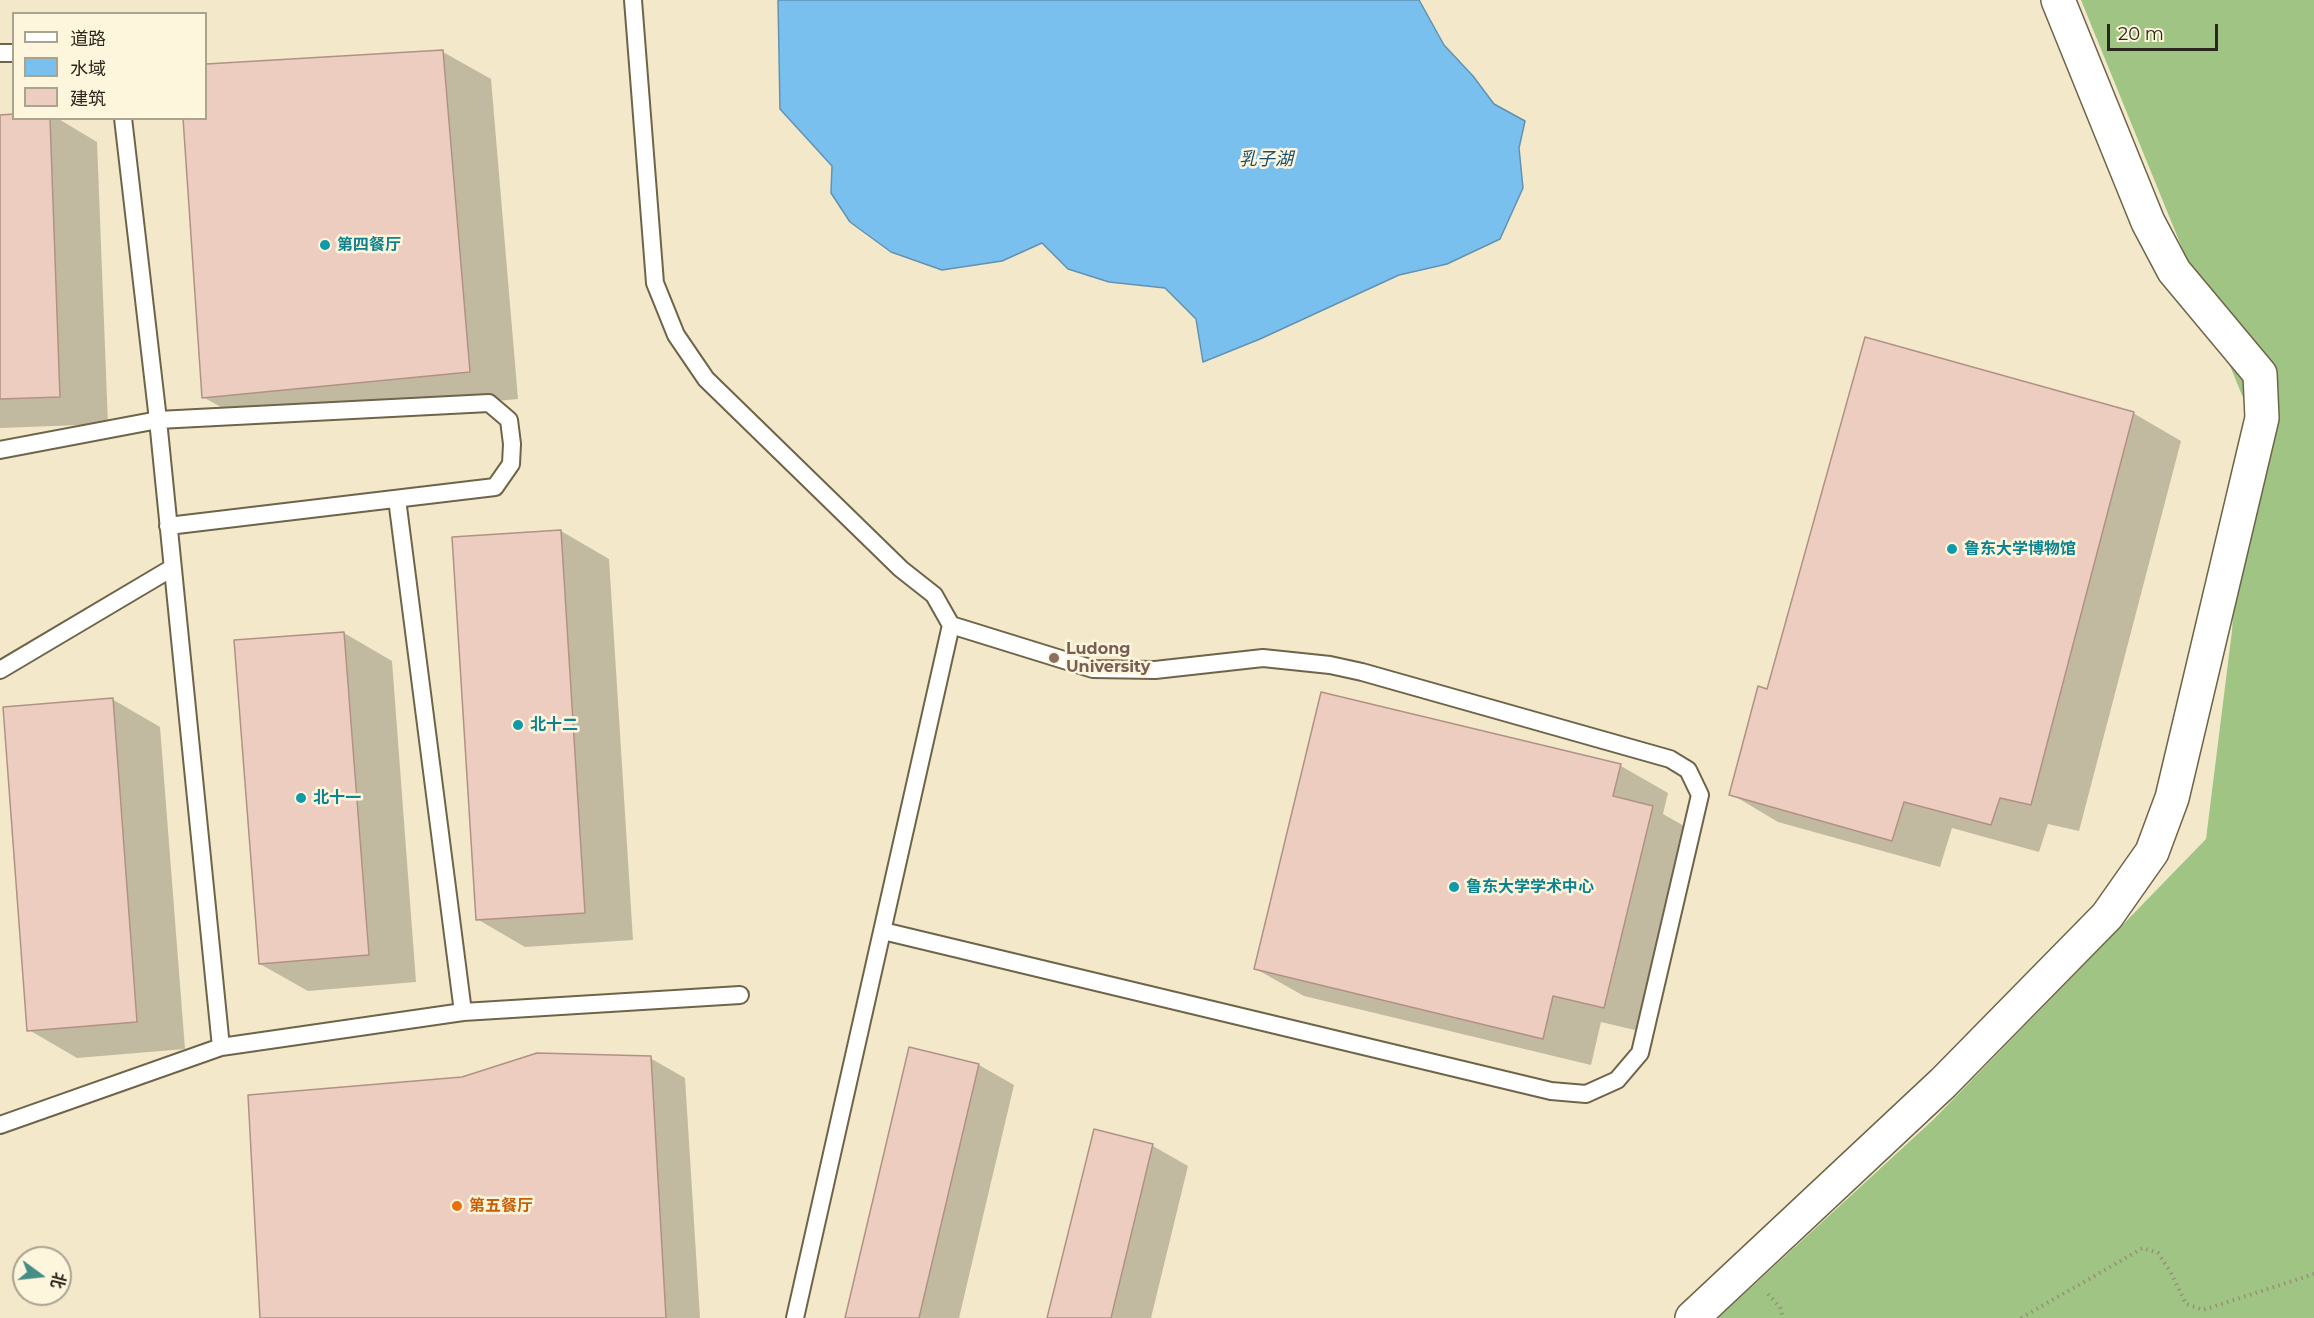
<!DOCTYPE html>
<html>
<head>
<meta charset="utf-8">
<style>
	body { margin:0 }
	#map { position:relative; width:2314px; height:1318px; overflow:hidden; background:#f3e8ca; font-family:Montserrat,"Noto Sans SC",sans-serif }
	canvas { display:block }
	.legend { position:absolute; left:12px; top:12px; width:195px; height:108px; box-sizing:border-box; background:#fef5dd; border:2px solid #aaa390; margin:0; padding:8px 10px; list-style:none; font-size:18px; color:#2c271c }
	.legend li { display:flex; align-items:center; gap:12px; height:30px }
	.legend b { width:30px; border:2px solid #aaa390 }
	.north { position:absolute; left:12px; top:1246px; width:60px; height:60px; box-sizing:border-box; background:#fef5dd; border:2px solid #aaa390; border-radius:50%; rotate:105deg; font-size:16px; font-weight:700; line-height:24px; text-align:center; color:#2c271c }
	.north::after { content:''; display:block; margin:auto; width:21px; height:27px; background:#468d86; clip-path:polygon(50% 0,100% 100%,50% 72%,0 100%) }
	.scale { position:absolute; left:2107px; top:24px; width:111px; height:27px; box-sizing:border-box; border:3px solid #2c271c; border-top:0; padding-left:8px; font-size:18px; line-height:21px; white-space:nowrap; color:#2c271c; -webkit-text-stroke:4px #fef5dd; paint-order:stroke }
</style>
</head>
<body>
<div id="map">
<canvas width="2314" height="1318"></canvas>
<ul class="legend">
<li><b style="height:8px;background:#fff"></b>道路</li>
<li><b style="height:16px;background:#7ac0ef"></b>水域</li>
<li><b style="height:16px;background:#edcdbf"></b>建筑</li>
</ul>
<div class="north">北</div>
<div class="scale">20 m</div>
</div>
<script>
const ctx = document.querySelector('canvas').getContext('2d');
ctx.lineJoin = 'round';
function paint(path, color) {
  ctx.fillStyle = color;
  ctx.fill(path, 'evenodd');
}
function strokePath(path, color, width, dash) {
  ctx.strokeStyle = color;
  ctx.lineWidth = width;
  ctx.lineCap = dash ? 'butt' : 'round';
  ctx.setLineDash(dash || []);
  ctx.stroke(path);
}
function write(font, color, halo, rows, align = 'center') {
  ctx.font = font + ' Montserrat,"Noto Sans SC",sans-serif';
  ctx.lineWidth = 5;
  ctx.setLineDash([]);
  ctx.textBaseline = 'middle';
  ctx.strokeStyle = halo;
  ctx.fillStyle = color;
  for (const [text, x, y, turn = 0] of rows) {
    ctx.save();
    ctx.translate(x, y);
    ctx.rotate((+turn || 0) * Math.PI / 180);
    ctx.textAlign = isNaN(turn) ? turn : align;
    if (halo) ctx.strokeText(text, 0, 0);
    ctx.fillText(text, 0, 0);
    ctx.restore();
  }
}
const forest = new Path2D(`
	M2081,0H2314V1318H1718L1934,1119L2206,839L2232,631L2246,405Z`);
const water = new Path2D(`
	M778,0H1419L1444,45L1473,76L1494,104L1525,121L1519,148L1523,188L1500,239L1447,264L1399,275L1260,339L1203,362L1196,319L1165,288L1109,282L1068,269L1042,243L1002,261L942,270L891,252L850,222L831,193L832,166L780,109Z`);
const shadow = new Path2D(`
	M443,52L491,79L518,399L251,424L203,397L206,65Z
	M0,116L14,118H57L97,142L108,424L0,428Z
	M2133,413L2181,441L2079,831L2048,824L2039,852L1952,828L1940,867L1778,822L1731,794L1768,691Z
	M561,531L609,559L633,940L525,947L477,919Z
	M344,633L392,661L416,982L308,991L260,964Z
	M112,699L160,727L185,1049L77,1058L29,1030Z
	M1621,766L1668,793L1663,814L1700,835L1652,1034L1601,1022L1591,1065L1304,996L1256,969Z
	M910,1049L979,1065L1014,1085L959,1318H846Z
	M650,1058L685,1078L700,1318H261L462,1078Z
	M1095,1131L1153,1146L1188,1166L1151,1318H1049Z`);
const building = new Path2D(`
	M443,50L470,372L202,398L183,118H206V64Z
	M14,114V118H50L60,397L0,399V115Z
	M1865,337L2134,412L2031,805L2000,798L1991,825L1904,802L1892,841L1729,795L1758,686L1767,689Z
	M561,530L585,913L476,920L452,537Z
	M344,632L369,955L259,964L234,640Z
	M1321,692L1621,764L1613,796L1653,806L1604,1008L1553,996L1543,1039L1254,969Z
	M113,698L137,1022L27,1031L3,707Z
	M909,1047L979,1064L919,1318H845Z
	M537,1053L651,1056L666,1318H260L248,1095L462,1077Z
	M1094,1129L1153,1144L1111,1318H1047Z`);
const path = new Path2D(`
	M1768,1294L1780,1307L1783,1318
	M2021,1318L2143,1248L2158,1253L2171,1273L2186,1304L2203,1310L2314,1274`);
const service = new Path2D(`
	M633,0L655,283L676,335L706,379L901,569L934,595L951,625L795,1318
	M0,53H14
	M123,118L158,420L489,403L509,420L512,444L511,464L495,487L168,526
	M0,450L158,420L221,1047
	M397,499L463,1012
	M0,670L172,568
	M883,931L1551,1091L1586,1094L1617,1080L1640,1053L1700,795L1688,770L1670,759L1362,672L1330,665L1263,658L1155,670L1093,669L951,625
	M0,1125L221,1047L463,1012L740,995`);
const minor = new Path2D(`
	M1692,1318L1943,1083L2107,916L2152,852L2172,798L2262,418L2260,374L2174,271L2148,222L2058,0`);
const markers = [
	[325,245,6,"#0f9aa8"],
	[1952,549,6,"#0f9aa8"],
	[1054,658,6,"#8d6e63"],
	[518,725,6,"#0f9aa8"],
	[301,798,6,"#0f9aa8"],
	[1454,887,6,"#0f9aa8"],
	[457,1206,6,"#e8710a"]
];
const cultureNames = [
	["第四餐厅",337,245],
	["鲁东大学博物馆",1964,549],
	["北十二",530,725],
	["北十一",313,798],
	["鲁东大学学术中心",1466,887]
];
const educationNames = [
	["Ludong",1066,649],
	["University",1066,667]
];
const foodNames = [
	["第五餐厅",469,1206]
];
const waterNames = [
	["乳子湖",1266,160]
];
paint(forest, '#9fc483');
paint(water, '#7ac0ef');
strokePath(water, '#6392b0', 1.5);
paint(shadow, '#0003');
paint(building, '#edcdbf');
strokePath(building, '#b09285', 1.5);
strokePath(service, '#6e6449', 20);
strokePath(minor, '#6e6449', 36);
strokePath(path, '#98907b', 4, [1.5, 4.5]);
strokePath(service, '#fff', 16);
strokePath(minor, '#fff', 33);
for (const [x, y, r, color] of markers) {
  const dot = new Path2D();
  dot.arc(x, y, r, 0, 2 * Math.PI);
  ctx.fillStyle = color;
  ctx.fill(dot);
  strokePath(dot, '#fef5dd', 2);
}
write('bold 16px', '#0d838f', '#fef5dd', cultureNames, 'left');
write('bold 16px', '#785e54', '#fef5dd', educationNames, 'left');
write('bold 16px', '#c56008', '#fef5dd', foodNames, 'left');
write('italic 18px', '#1a4f6e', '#fef5dd', waterNames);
</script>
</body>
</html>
